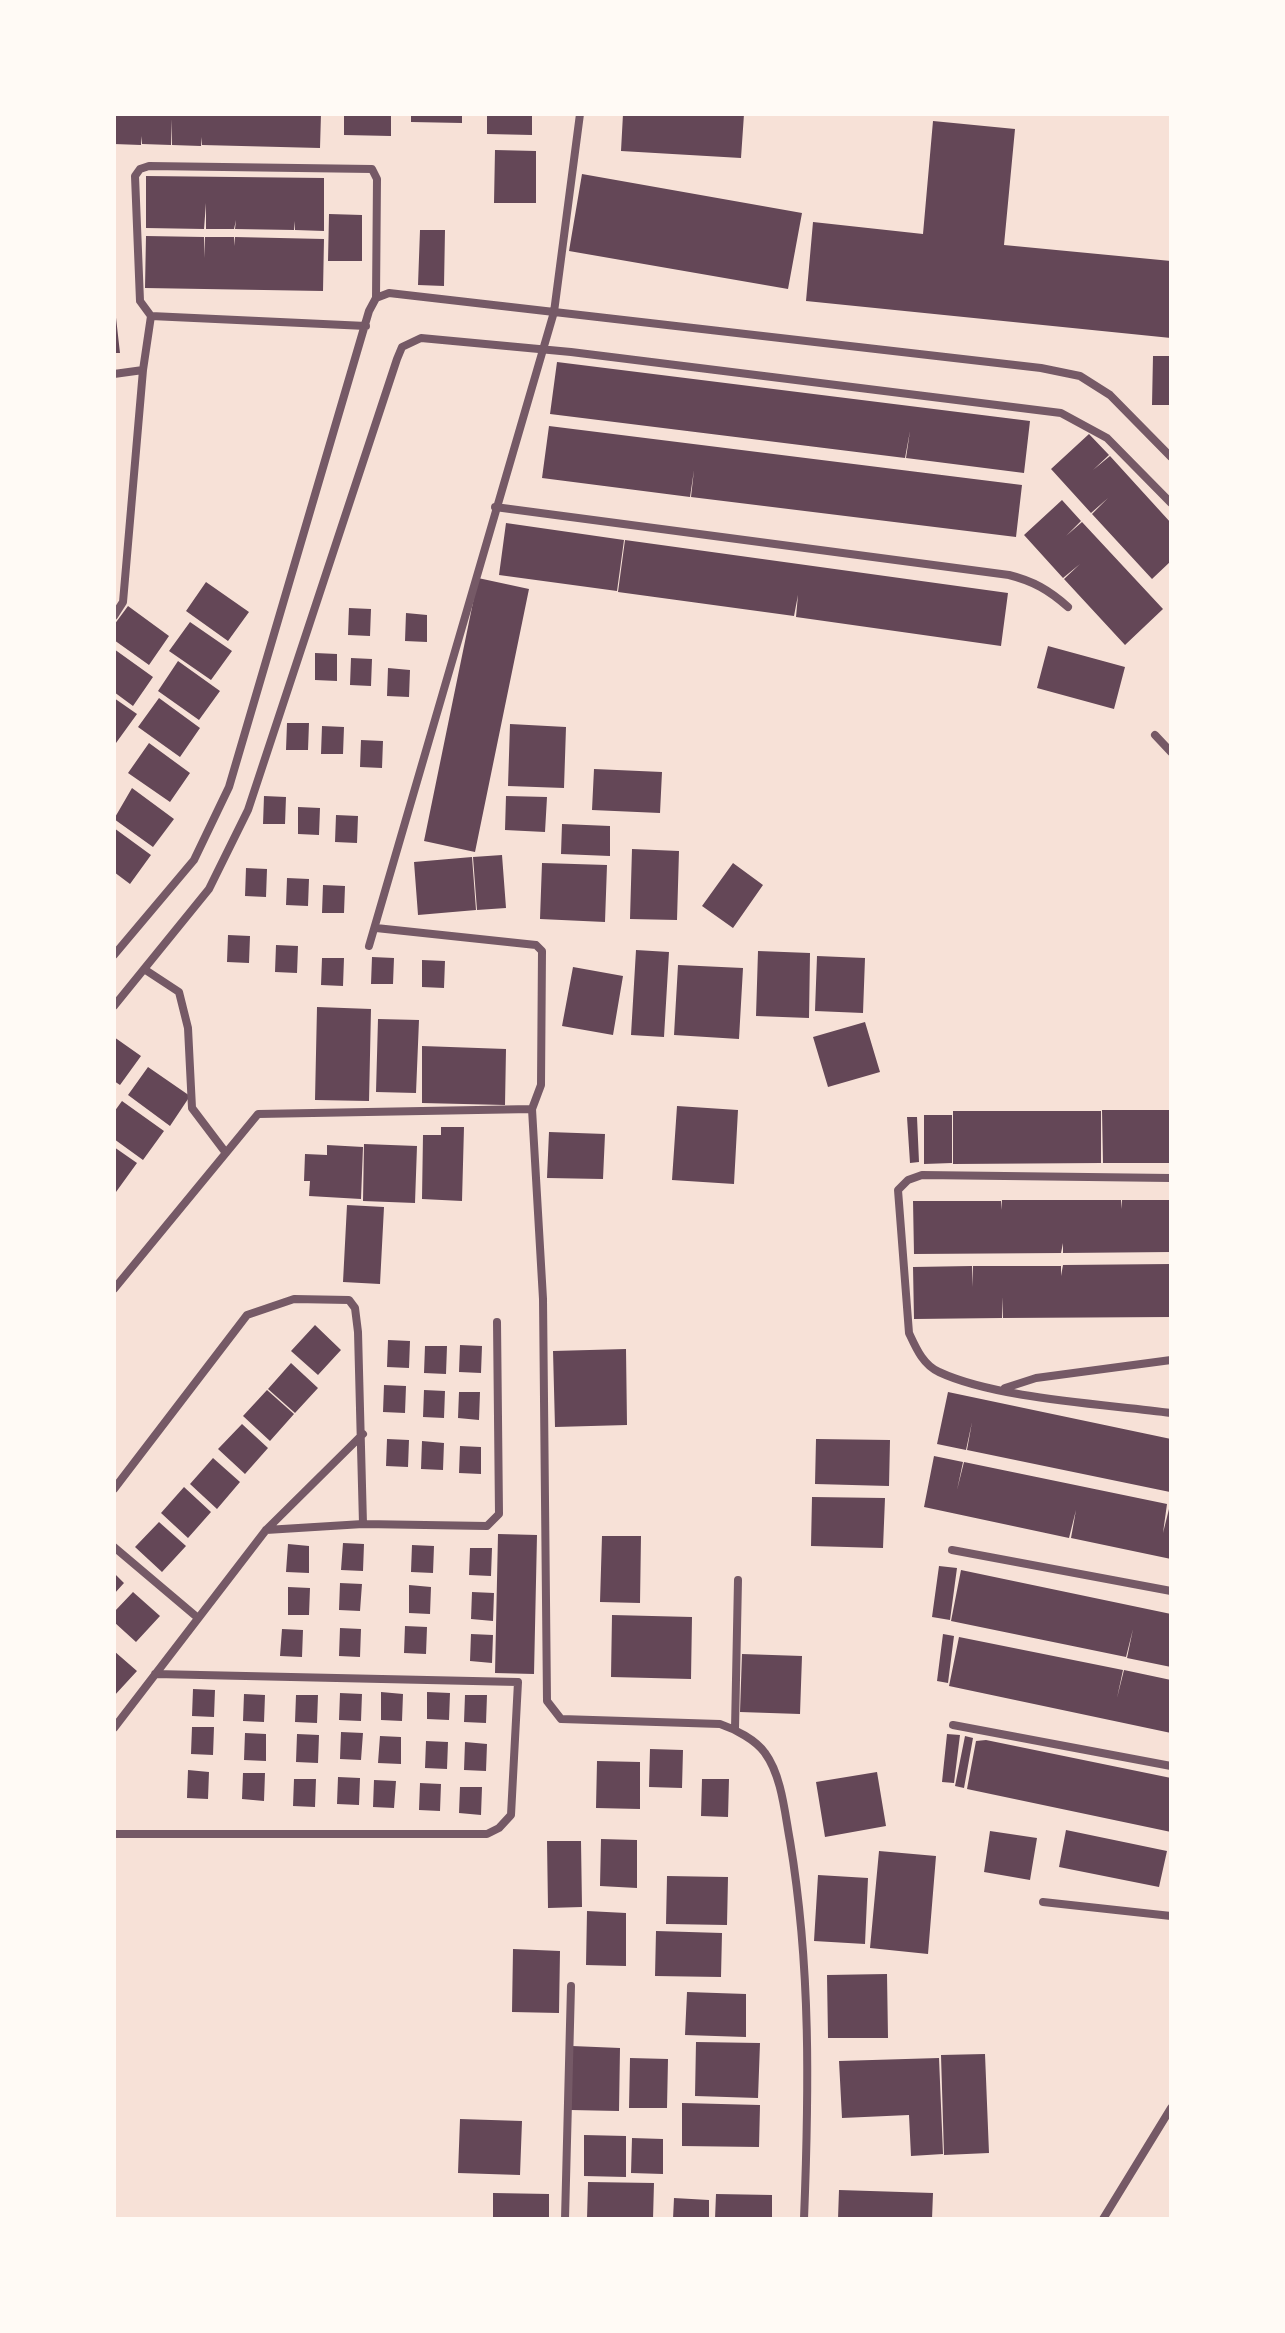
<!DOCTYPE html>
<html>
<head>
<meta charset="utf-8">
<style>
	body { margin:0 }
	#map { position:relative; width:1285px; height:2333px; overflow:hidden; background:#f7e1d7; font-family:Montserrat,sans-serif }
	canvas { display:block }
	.frame { position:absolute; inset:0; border:116px solid #fffaf5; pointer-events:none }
</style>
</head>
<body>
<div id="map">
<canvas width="1285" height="2333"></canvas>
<div class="frame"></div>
</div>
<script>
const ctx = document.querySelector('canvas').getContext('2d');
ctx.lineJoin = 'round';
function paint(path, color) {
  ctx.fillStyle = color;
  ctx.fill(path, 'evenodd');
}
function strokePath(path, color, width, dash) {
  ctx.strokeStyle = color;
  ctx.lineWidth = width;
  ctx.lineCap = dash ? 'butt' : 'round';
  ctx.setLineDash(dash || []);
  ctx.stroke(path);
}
const building = new Path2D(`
	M114,114H321L320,148L202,145V137L201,146L172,145V119L171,145L142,144L141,136V145L114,144Z
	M344,114H391V136L344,135Z
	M411,114H462V123L411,122Z
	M487,114H532V135L487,134Z
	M623,114H744L741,158L621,151Z
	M933,121L1015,129L1004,245L1171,261V338L806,301L813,222L923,234Z
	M495,150L536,151V203H494Z
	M582,174L802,213L788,289L569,251Z
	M146,176L324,178V231L295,230V221L294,230L235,229L236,220L234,229H206V203L204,229L146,228Z
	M329,214L362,215V261H328Z
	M420,230H445L444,286L418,285Z
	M146,236L204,237V258L205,237H234V246L235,237L324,239L323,291L145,288Z
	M114,300L120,353H114Z
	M1153,356H1171V405H1152Z
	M557,362L1030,421L1024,473L906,458L910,431L905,458L550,414Z
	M549,426L1022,485L1016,537L691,497L694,470L690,497L542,478Z
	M1089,434L1109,455L1093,470L1110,456L1171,523V561L1152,579L1092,514L1108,498L1091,513L1051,469Z
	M1062,500L1081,521L1066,536L1082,522L1163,609L1125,645L1064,579L1080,564L1063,578L1024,535Z
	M506,523L624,540L617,591L499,575Z
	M625,540L1008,593L1001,646L796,617L798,595L794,616L618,592Z
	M478,578L529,589L475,852L424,841Z
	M206,582L249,612L228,641L186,611Z
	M128,606L169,636L149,665L114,640V625Z
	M349,608L371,609L370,636L348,635Z
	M406,613L427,615V642L405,641Z
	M190,622L232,651L211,680L169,651Z
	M1048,646L1125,667L1114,709L1037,688Z
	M114,649L153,677L133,706L114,692Z
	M315,653L337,654V681L315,680Z
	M351,658L372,659L371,686L350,685Z
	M178,661L220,691L199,720L158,691Z
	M388,668L410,670L409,697L387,696Z
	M114,698L137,714L116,743L114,741Z
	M159,698L200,728L180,757L138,727Z
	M287,723H309L308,750H286Z
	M510,724L566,727L564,788L508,786Z
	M322,726L344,727L343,754H321Z
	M361,740L383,741L382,768L360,767Z
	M149,743L190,773L170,802L128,773Z
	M594,769L662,772L660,813L592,810Z
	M132,788L174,819L153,847L114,819Z
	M264,796L286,797L285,824H263Z
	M506,796L547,797L545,832L505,830Z
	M298,807L320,808L319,835L298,834Z
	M336,815L358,816L357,843L335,842Z
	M562,824L610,826V856L561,854Z
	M114,828L151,855L130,884L114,872Z
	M632,849L679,851L677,920L630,919Z
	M502,855L506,908L477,910L473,857Z
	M472,857L476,910L418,915L414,862Z
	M542,863L607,865L605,922L540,919Z
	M733,863L763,885L733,928L702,906Z
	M246,868L267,869L266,897L245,896Z
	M287,878L309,879L308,906L286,905Z
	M323,885L345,886L344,913H322Z
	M228,935L250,936L249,963L227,962Z
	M276,945L298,946L297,973L275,972Z
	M636,950L669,952L664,1037L631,1035Z
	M758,951L810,953L809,1018L756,1016Z
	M817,956L865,958L863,1013L815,1011Z
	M372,957L394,958L393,984H371Z
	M322,958H344L343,986L321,985Z
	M422,960L445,961L444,988L422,987Z
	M678,965L743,968L739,1039L674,1035Z
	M573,967L623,976L613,1035L562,1026Z
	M317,1007L371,1009L369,1101L315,1100Z
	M378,1019L419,1020L416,1093L376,1092Z
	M865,1022L880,1072L828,1087L813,1037Z
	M114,1037L141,1056L120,1085L114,1081Z
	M422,1046L506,1049L505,1105L422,1103Z
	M148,1067L190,1096L170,1126L128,1095Z
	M122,1101L164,1131L143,1160L114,1139V1112Z
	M677,1106L738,1110L734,1184L672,1180Z
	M1102,1110H1171V1163H1103Z
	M953,1111H1101V1163L953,1164Z
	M924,1115H952V1163L924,1164Z
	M907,1117H917L919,1162L910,1163Z
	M441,1127H464L462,1201L422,1199L423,1135H441Z
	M549,1132L605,1134L603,1179L547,1178Z
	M364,1144L417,1146L415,1203L363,1201Z
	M327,1145L363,1147L361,1199L309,1196L310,1181H304L305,1154L327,1155Z
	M114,1147L137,1163L116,1192L114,1191Z
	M1002,1200H1121V1209L1122,1200H1171V1252L1063,1253V1243L1061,1253L914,1254L913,1201H1001V1210Z
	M347,1205L384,1207L380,1284L343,1282Z
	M1171,1264V1317L1003,1318V1297L1002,1318L914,1319L913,1267L972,1266V1287L973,1266H1061V1276L1063,1265Z
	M315,1325L341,1350L318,1375L291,1351Z
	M388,1340L410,1341L409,1368L387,1367Z
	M460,1345L482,1346L481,1373L459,1372Z
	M425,1346H447L446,1374L424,1373Z
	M626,1349L627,1425L555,1427L553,1351Z
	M291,1363L318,1388L295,1413L268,1389Z
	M384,1385L406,1386L405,1413L383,1412Z
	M267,1390L294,1414L270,1441L243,1416Z
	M424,1390L445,1391L444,1418L423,1417Z
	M459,1392H480L479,1420L458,1418Z
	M948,1392L1171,1439L1170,1492L967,1450L972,1422L966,1450L937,1444Z
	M242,1424L268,1448L245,1474L218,1449Z
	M387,1439L409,1440L408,1467L386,1466Z
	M816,1439L890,1440L889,1486L815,1484Z
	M422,1441L444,1443L443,1470L421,1469Z
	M460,1446L481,1447V1474L459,1473Z
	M934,1456L963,1462L957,1490L964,1462L1167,1504L1163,1533L1171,1501V1559L1071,1538L1076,1510L1069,1538L924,1507Z
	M213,1458L240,1482L217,1509L190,1484Z
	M184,1487L211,1512L188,1538L161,1513Z
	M812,1497L885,1498L883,1548L811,1546Z
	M159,1522L186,1546L162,1572L135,1547Z
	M498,1534L537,1535L534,1674L495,1673Z
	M602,1536H641L640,1603L600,1602Z
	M343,1543L364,1544L363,1571L341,1570Z
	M288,1544L309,1546V1573L286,1572Z
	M412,1545L434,1546L433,1573L411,1572Z
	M470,1548H492L491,1576L469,1575Z
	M939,1566L957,1568L950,1620L932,1617Z
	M961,1570L1171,1614V1667L1127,1658L1133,1629L1126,1657L951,1621Z
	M114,1573L124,1583L114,1594Z
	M340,1583L362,1584L360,1611L339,1610Z
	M409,1585L431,1587L430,1614L409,1613Z
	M288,1587L310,1588L309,1615H288Z
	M133,1592L160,1616L136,1642L114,1622V1612Z
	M472,1592L494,1593L493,1621L471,1619Z
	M612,1615L692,1617L691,1679L611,1677Z
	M405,1626L427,1627L426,1654L404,1653Z
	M340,1628L361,1629L360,1657L339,1656Z
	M282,1629L303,1630L302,1657L280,1656Z
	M471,1634L493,1635L492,1663L470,1661Z
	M943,1634L954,1636L948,1683L937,1681Z
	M959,1637L1123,1670L1117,1698L1124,1670L1171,1680V1733L949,1686Z
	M114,1651L137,1671L114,1696Z
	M742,1654L802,1656L800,1714L740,1712Z
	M193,1689L215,1690L214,1717L192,1716Z
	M381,1692L403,1694L402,1721L381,1720Z
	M427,1692L450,1693L449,1720L427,1719Z
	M340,1693L362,1694L361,1721L339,1720Z
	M244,1694L265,1695L264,1722L243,1721Z
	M296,1695H318L317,1723L295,1722Z
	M465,1695H487L486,1723L464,1722Z
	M192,1727H214L213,1755L191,1754Z
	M341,1732L363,1733L361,1760L340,1759Z
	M245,1733L266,1734V1761L244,1760Z
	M297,1734L319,1735L318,1763L296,1762Z
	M947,1734L960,1735L954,1783L942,1782Z
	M380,1736L401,1737V1764L378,1763Z
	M965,1736L973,1738L964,1788L955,1786Z
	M986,1740L1171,1778V1832L967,1789L976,1741Z
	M426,1741L448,1742L447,1769L425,1768Z
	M465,1742L487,1744L486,1771L464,1770Z
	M650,1749L683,1750L682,1788L649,1787Z
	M597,1761L640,1762V1809L596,1808Z
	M188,1770L209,1772L208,1799L187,1798Z
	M877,1772L886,1826L825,1837L816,1782Z
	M243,1773H265L264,1801L242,1799Z
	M338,1777L360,1778L359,1805L337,1804Z
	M294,1779H316L315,1807L293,1806Z
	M702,1779H729L728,1817L701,1816Z
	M374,1780L396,1781L394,1808L373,1807Z
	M420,1783L441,1784L440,1811L419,1810Z
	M460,1787H482L481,1815L459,1813Z
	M1066,1830L1167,1851L1159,1887L1059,1867Z
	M990,1831L1037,1838L1030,1880L984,1872Z
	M601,1839L637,1840V1888L600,1886Z
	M547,1841H581L582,1907L548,1908Z
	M879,1851L936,1856L928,1954L870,1948Z
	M818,1875L868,1878L865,1944L814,1941Z
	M667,1876L728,1877L727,1925L666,1924Z
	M587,1911L626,1913V1966L586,1965Z
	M656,1931L722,1933L721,1977L655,1976Z
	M513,1949L560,1951L559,2013L512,2012Z
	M887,1974L888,2038H828L827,1975Z
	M687,1992L746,1994V2037L685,2035Z
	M696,2042L760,2043L758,2098L695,2096Z
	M572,2046L620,2048L619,2111L571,2110Z
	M985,2054L989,2153L944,2155L941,2055Z
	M630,2058L668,2059L667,2108H629Z
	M939,2058L943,2154L911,2156L909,2115L842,2118L839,2061Z
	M682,2103L760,2105L759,2147L682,2146Z
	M460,2119L522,2121L520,2175L458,2173Z
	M584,2135L626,2136V2177L584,2176Z
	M632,2138L663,2139V2174L631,2173Z
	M588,2182L654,2183L653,2219H587Z
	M839,2190L933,2193L932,2219H838Z
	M493,2193L549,2194V2219H493Z
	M716,2194L772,2195V2219H715Z
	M674,2198L709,2200V2219H673Z`);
const minor = new Path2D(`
	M366,326L151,316L140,301L135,176L140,169L149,166L372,169L377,179L376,298
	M114,374L143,370
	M495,507L1009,575C1033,581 1049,590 1068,607
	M114,616L123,602L143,370L151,316
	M1155,735L1171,752
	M376,928L536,945L542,951L541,1085L532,1109L543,1299L547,1701L561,1719L720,1724C735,1729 756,1740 765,1753C782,1776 785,1815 790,1841C811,1967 809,2092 804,2219
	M369,946L554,312L580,114
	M114,955L194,860L229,787L369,311L376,298L389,293L1041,368L1080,376L1110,395L1171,457
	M144,969L179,992L188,1028L192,1108L226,1153
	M114,1006L209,889L248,810L397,359L402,347L421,338L571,352L1061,413L1107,438L1171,503
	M1171,1178L922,1175L908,1180L898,1190L909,1333C916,1348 923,1365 939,1372C997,1399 1105,1404 1171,1413
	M114,1289L258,1114L532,1109
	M1005,1388L1036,1378L1171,1360
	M114,1489L247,1315L294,1299L349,1300L355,1308L358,1332L363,1524
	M266,1530L363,1524L487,1526L499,1514L497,1322
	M114,1547L198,1618
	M952,1550L1171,1591
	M953,1725L1171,1766
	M114,1728L266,1530L363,1434
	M735,1729L738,1580
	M114,1834H487L499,1828L511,1815L518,1682L155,1674
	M1043,1902L1171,1916
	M565,2219L571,1986
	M1103,2219L1171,2108`);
paint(building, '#644757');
strokePath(minor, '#755966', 8);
</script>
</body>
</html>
